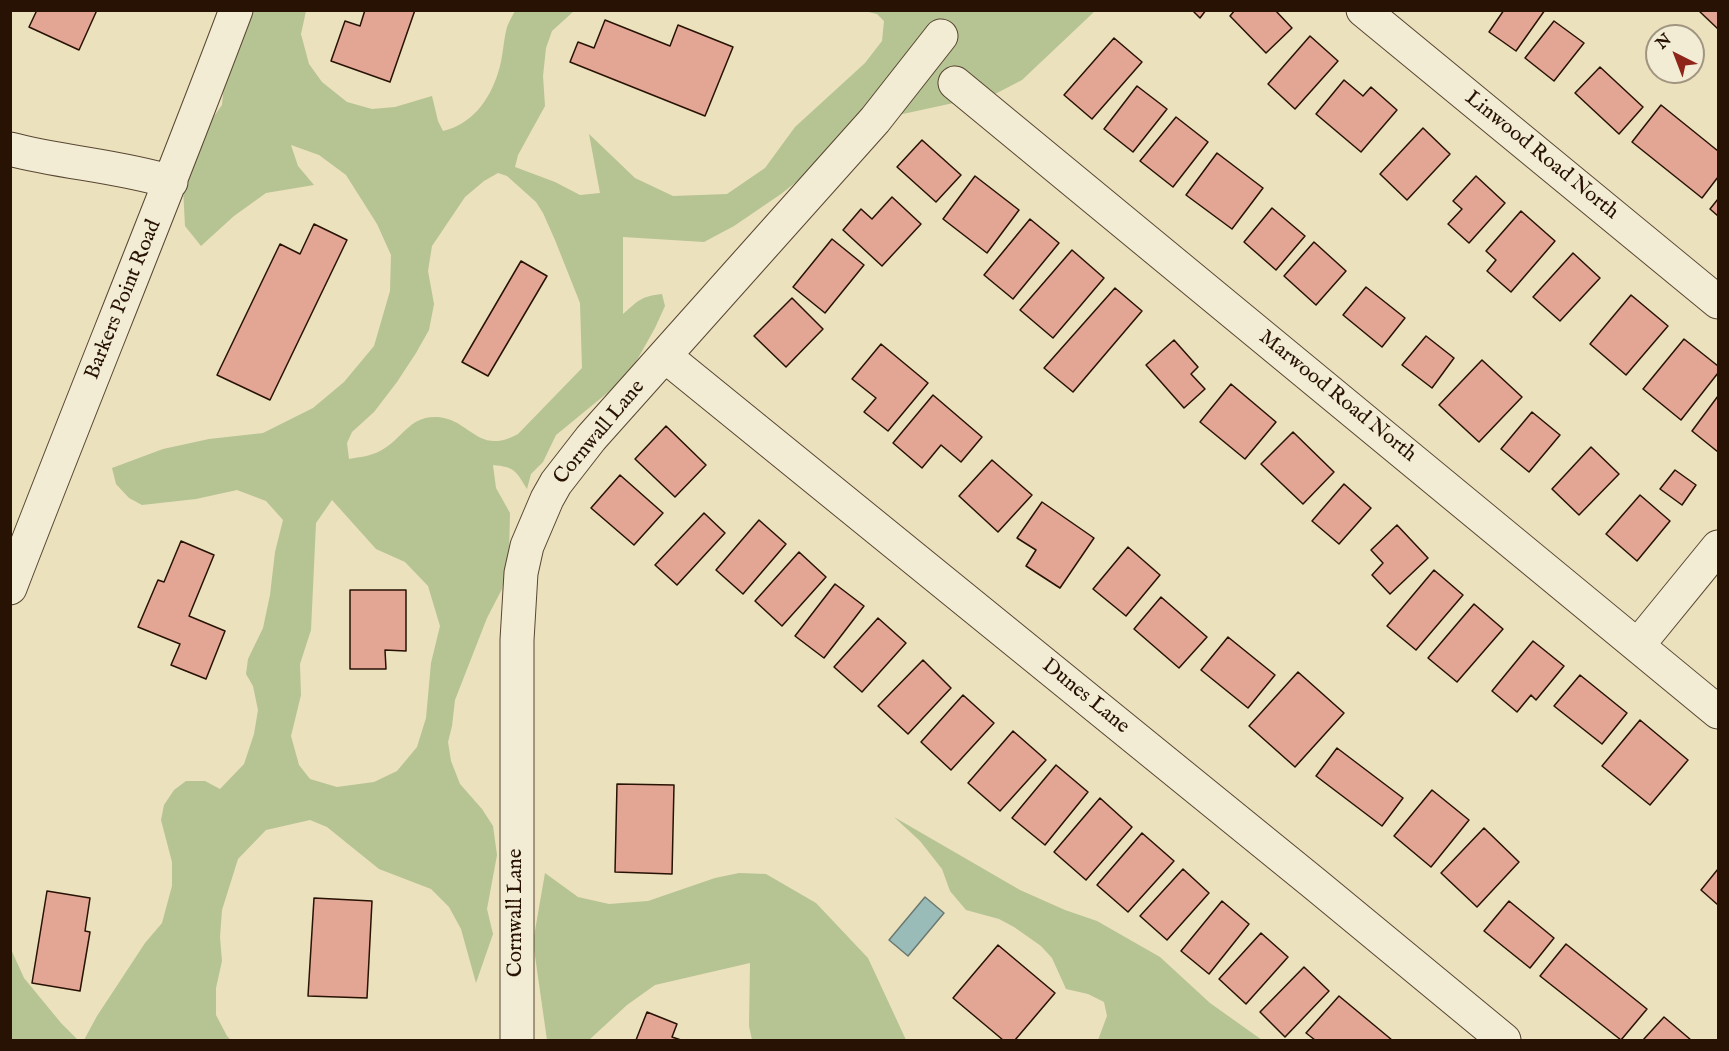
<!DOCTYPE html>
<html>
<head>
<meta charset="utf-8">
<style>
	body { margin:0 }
	#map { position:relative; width:1729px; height:1051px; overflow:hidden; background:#ebe1bd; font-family:"IM FELL English",serif }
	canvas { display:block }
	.frame { position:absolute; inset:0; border:12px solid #271204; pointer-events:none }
	.north { position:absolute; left:1645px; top:24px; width:60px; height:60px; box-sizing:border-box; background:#f2ecd4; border:2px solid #a19581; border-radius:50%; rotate:318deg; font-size:16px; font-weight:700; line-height:24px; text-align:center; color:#271204 }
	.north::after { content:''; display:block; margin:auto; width:21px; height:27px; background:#8f2418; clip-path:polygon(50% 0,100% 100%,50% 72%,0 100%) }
</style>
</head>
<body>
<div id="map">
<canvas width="1729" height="1051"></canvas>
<div class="frame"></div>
<div class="north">N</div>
</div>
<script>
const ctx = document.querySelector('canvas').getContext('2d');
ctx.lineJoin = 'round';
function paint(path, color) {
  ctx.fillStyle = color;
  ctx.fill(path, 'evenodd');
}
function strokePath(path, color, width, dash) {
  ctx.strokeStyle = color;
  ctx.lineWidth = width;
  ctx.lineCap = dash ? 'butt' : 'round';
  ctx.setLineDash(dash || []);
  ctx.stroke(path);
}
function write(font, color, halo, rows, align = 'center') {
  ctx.font = font + ' "IM FELL English",serif';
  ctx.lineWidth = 4.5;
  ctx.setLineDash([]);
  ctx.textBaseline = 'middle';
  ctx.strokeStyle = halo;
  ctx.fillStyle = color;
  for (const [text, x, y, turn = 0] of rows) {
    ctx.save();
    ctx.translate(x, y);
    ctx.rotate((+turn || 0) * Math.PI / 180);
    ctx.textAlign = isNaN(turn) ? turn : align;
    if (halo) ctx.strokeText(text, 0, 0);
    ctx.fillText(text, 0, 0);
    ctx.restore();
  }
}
const green = new Path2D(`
	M231,11H306L301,34L309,64L322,82L347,102L372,109L395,107L432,96L438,121L443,131C472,124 489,101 498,73C503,59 503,42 507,27C509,22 512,16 515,11H574L552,31L546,48L543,76L545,106L518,155L515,167L555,182L580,195L600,193L589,134L635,178L673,196L727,194L765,168L795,127L865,63L882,41L884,21L877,14L864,11H1095L1022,80L995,94L875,120L781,194L734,226L704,242L623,237V314C638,301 641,296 662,294L665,306L655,328L628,376L556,435L543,462L531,474L527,489C516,471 515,467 493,465L496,488L510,513L509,555L502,589L487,618L455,700L452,726L448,742L451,761L460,784L482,809L493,826L497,855L487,909L493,934L476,983L461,929L449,907L431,889L379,869L327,827L310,820L266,830L238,859L222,910L220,937L222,961L216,988V1015L227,1036L231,1040H84L97,1016L145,943L162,923L172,886V862L161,820L164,805L174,790L186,781H205L220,789L244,764L254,734L258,710L253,686L246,674L248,659L263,628L270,595L275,552L283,520L266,501L237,490L196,499L142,505L129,498L116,484L112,468L163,449L209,439L263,433L313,408L344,382L374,346L390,291L391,255L377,224L346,175L319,155L291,145L298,166L314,185L266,193L234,216L201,246L185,226L183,188L190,149L222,105ZM498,173L507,176L536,202L543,213L555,240L580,303L582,368L518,434C478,456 471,420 438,417C409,415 403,439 380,451C371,456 360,457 349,459L347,443L352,432L374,412L397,382L416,353L429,330L434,304L428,271L432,246L465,197L484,181ZM332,500L376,549L405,562L428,586L440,626L431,663L426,718L417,747L397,771L374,782L337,787L310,779L299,765L291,736L301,695L300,664L311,630L316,523Z
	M894,817L1020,890L1065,910L1097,921L1160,957L1210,1003L1262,1040H1098L1107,1016L1104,1002L1088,994L1066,989L1052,958L1041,946L1014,927L999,919L966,910L950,891L942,869L920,841Z
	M545,873L578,897L609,904L648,901L715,878L739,873L766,874L816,903L868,958L906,1040H752L749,1026L750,963L655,985L627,1005L589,1040H547L533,942Z
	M10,947L24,978L61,1023L78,1040H11Z`);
const water = new Path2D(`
	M925,897L944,913L908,956L889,940Z`);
const building = new Path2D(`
	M37,10H97L79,50L29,27Z
	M365,10H415L390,82L331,61L345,21L360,26Z
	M1192,10H1206L1200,18Z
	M1235,10H1275L1292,28L1266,53L1230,16Z
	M1504,10H1545L1516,51L1489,32Z
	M1698,10H1718V29Z
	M605,20L670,46L678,25L733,47L705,116L570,62L578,42L594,48Z
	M1554,21L1584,43L1554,81L1525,58Z
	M1310,36L1338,61L1295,109L1268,84Z
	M1114,38L1142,62L1092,119L1064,95Z
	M1600,67L1643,107L1619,134L1575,93Z
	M1344,80L1363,96L1371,87L1397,110L1361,152L1316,114Z
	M1137,86L1167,109L1133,152L1104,129Z
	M1661,105L1718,151V177L1702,198L1632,142Z
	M1176,117L1208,142L1173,187L1140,161Z
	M1423,128L1450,154L1407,200L1380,174Z
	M922,140L961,175L936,202L897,167Z
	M1217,153L1263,188L1232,229L1186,195Z
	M975,176L1019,210L987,253L943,219Z
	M1476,176L1505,203L1469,243L1448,224L1462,209L1453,201Z
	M892,197L921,224L882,266L843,230L861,209L872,219Z
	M1718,199V216L1710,209Z
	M1272,208L1305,236L1276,270L1244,242Z
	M1521,211L1555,241L1511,292L1487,271L1496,260L1486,251Z
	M1030,219L1059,243L1013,299L984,275Z
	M314,224L347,240L270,400L217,375L280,244L300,254Z
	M832,239L864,265L825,313L793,287Z
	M1314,242L1346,271L1316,305L1284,276Z
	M1072,250L1104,278L1053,338L1020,310Z
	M1573,253L1600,278L1560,321L1533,297Z
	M521,261L547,276L488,376L462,362Z
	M1366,287L1405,318L1382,347L1343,315Z
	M1115,288L1142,311L1073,392L1044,368Z
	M1631,295L1668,326L1626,375L1590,344Z
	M792,298L823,329L786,367L754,336Z
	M1426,336L1454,358L1432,388L1402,365Z
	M1684,339L1718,366V373L1681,420L1643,389Z
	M1174,340L1198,367L1191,374L1205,389L1184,408L1146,365Z
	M881,344L928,383L888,431L864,412L876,398L852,379Z
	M1482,360L1522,397L1479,442L1439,405Z
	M1231,384L1276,422L1245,459L1200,422Z
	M933,395L982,437L961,462L941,445L922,468L893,443Z
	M1718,396V452L1692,431Z
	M1532,412L1560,435L1529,472L1501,449Z
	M666,426L706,465L675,497L635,459Z
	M1293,432L1334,472L1303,504L1261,464Z
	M1591,447L1619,474L1579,515L1552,489Z
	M992,460L1032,495L998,532L959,496Z
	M1675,470L1696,485L1682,505L1660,489Z
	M620,475L663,513L634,545L591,508Z
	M1344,484L1371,508L1339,544L1312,521Z
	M1640,495L1670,521L1637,561L1606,534Z
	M1042,502L1094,538L1060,588L1026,566L1036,550L1017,538Z
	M704,513L725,533L677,585L655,565Z
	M759,520L786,544L743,594L716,570Z
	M1397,525L1428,558L1390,594L1372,575L1383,563L1371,550Z
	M181,541L214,555L189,616L225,631L206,679L171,665L180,644L138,627L158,580L164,582Z
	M1128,547L1160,575L1126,616L1093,589Z
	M799,552L826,577L782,626L755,601Z
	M1434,570L1463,595L1416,650L1387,626Z
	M835,584L864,606L824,658L795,636Z
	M350,590H406V651L385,650L386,669H350Z
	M1161,597L1207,637L1179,668L1134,629Z
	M1474,604L1503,629L1457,682L1428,658Z
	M878,618L906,643L862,692L834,667Z
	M1228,637L1275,675L1248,708L1201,670Z
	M1533,641L1564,666L1536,700L1531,695L1517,712L1492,691Z
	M923,660L951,688L908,734L878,706Z
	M1298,672L1344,713L1295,767L1249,726Z
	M1580,675L1627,713L1602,744L1554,706Z
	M963,695L994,723L951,770L921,742Z
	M1640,720L1688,760L1650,805L1602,766Z
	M1013,731L1046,760L1000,811L968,783Z
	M1337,748L1403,798L1382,826L1316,776Z
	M1056,765L1088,792L1045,845L1012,818Z
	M617,784L674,785L672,874L615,872Z
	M1432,790L1469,820L1431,867L1394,836Z
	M1100,798L1132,827L1086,880L1054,852Z
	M1484,828L1519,862L1477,907L1441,873Z
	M1142,833L1174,861L1128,912L1097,885Z
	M1183,869L1209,893L1167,940L1140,916Z
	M1718,869V905L1701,890Z
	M47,891L90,898L85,931L90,932L80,991L32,983Z
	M314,898L372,901L367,998L308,996Z
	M1222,901L1249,924L1209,974L1181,951Z
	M1509,901L1554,938L1530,968L1484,931Z
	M1261,933L1288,957L1246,1004L1219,979Z
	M1566,944L1647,1009L1621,1040L1540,976Z
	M998,945L1055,993L1015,1040H1003L953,998Z
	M1304,967L1329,991L1285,1037L1260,1012Z
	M1339,996L1392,1040H1315L1306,1033Z
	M647,1012L677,1024L672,1037L681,1040H636Z
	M1664,1017L1691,1040H1643Z`);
const minor = new Path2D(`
	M1363,10L1718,302
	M955,83L1718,712
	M10,149C63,163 119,166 171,182
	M665,356L1315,884L1504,1040
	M10,588C84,395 163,204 236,10
	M1638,645L1718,547
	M517,1040V640L521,573L527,546L547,499L556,483L591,438L875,120L941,36`);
const streetNames = [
	["Linwood Road North",1541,156,39],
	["Barkers Point Road",124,300,-68],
	["Marwood Road North",1337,397,39],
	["Cornwall Lane",600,433,-50],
	["Dunes Lane",1085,697,39],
	["Cornwall Lane",517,913,-90]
];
paint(green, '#b6c392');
paint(water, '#99bcb8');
strokePath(water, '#6b7870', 1.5);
paint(building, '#e3a594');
strokePath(building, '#271204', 1.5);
strokePath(minor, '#584632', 35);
strokePath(minor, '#f2ecd4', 33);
write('21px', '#271204', '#f2ecd4', streetNames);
</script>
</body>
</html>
